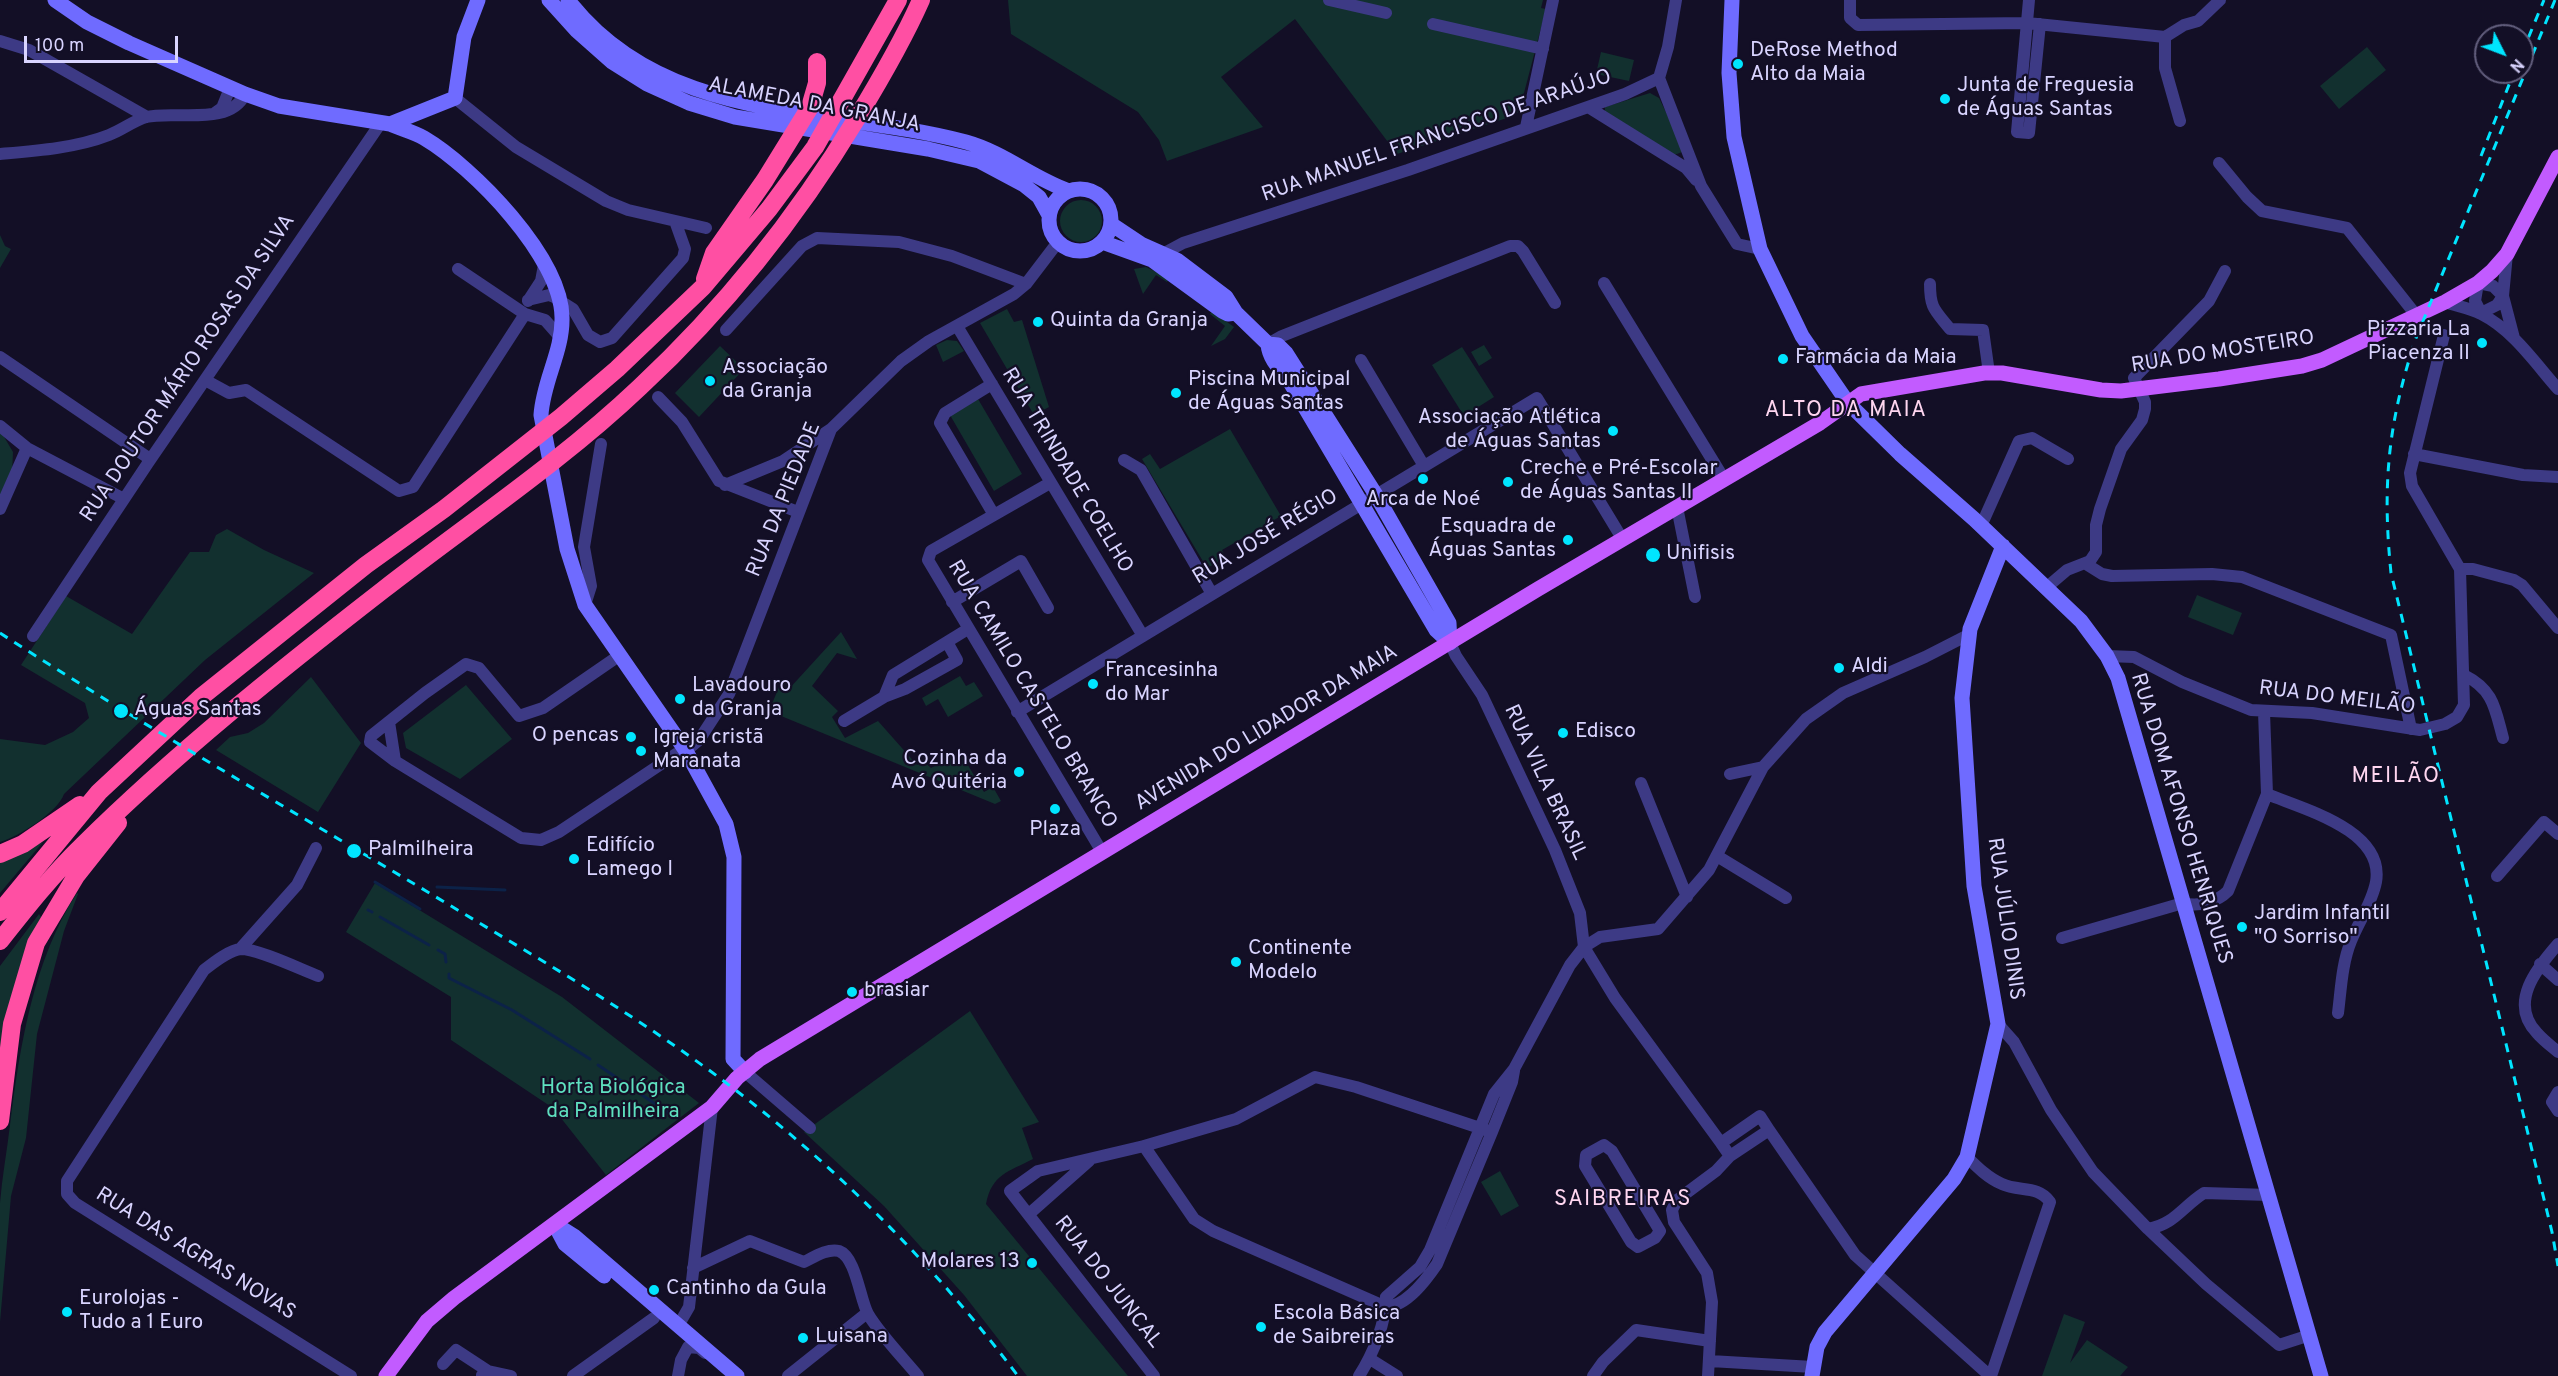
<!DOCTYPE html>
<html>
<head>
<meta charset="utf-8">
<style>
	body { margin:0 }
	#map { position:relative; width:2558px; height:1376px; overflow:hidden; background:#130f26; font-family:Overpass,sans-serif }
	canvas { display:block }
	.north { position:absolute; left:2474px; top:24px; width:60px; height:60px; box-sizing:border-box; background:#130f26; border:2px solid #625e7d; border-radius:50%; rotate:132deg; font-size:16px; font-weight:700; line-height:24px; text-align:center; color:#d9d4ff }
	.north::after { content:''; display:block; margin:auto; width:21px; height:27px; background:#00e5ff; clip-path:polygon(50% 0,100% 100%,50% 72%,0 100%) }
	.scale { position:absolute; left:24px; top:36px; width:154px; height:27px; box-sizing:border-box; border:3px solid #d9d4ff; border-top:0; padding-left:8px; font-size:18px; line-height:21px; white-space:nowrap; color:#d9d4ff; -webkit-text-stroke:4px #130f26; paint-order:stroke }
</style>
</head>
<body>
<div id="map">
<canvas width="2558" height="1376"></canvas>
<div class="north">N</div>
<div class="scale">100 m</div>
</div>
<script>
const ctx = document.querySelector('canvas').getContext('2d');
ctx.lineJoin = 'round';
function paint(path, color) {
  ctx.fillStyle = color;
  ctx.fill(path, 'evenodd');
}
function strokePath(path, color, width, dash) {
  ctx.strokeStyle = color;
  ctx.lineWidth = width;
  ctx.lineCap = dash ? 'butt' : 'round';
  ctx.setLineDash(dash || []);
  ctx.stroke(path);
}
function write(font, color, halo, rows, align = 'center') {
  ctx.font = font + ' Overpass,sans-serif';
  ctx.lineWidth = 4.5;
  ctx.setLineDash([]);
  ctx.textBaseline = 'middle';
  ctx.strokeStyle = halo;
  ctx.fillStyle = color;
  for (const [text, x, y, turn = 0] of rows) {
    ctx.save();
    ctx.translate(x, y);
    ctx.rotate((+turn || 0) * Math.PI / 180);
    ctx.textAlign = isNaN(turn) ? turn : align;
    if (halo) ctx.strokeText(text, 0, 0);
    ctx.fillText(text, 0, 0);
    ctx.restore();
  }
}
const green = new Path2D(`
	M1008,0H1543L1541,8L1546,9L1519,112L1507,118L1397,154L1295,19L1221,77L1263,127L1167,161L1159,140L1138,112L1011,34Z
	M2367,47L2386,70L2339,109L2320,86Z
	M1601,52L1634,60L1629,81L1596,74Z
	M1650,93L1659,98L1685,151L1674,155L1605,112V107Z
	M1060 221a21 21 0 1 1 42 0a21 21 0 1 1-42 0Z
	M0,235L5,246L11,249L0,268Z
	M1146,267L1169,278L1167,282L1156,275L1143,294L1134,269Z
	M1007,309L1014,322L1022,320L1049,407L1034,415L980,323Z
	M1212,311L1234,327L1225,339L1211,346L1225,326L1210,314Z
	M947,340L957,341L964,351L943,362L936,345Z
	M1484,345L1492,358L1479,366L1471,352Z
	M720,346L744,369L699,417L675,393Z
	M1462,347L1494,397L1464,416L1432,365Z
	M978,399L1022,474L994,491L950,415Z
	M1230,429L1281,516L1222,550L1226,558L1207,568L1142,459L1150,454L1160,469Z
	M0,430L13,452L12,474L0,512Z
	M227,529L264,550L314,573L205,660L64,794C58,812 18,837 0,842V739L45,745L73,732L89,718L85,703L21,665L66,596L132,634L190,552H209L216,535Z
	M2197,595L2242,613L2233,635L2188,617Z
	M841,632L857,659L837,653L812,686L838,711L832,717L845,738L878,721L917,765L924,761L931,768L960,752L984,792L993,787L1001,801L995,804L769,711L779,687L788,690Z
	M960,676L966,686L974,682L983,696L948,717L938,699L926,706L922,698Z
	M311,677L361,743L318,812L216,750L230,737L248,733L264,723Z
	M466,685L512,739L460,779L406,748L403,733Z
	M43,842L0,893V860L13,856Z
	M375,883L562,997L699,1103L606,1175L553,1108L451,1040V997L346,932Z
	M77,893L78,894L64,931L37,1034L26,1138L11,1196L0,1322C0,1283 0,1242 0,1203C2,1177 7,1151 10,1125C20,1044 34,959 77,893Z
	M39,914L41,917L0,1058V966Z
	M970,1011L1039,1122L1022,1128L1033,1159C1008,1172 992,1174 986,1204L1128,1376H1027L964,1295L884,1206L804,1132Z
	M1500,1171L1519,1206L1501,1216L1481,1182Z
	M2064,1314L2085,1322L2070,1363L2087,1340L2128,1367L2120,1376H2042Z`);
const stream = new Path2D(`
	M375,882L420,909
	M437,887L505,890
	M368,910L372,912
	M380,917L429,945
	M438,950L445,954L446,962
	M449,974V978L512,1010L590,1059
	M598,1065L673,1116`);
const street = new Path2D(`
	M1329,0L1386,13
	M1850,0V18L1858,25L2027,23L2165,37
	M2029,0L2017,132L2029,133L2040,24
	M1433,24L1543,49
	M2165,37V68L2180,121
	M2165,37L2184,25L2198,21L2220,0
	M0,41L29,50L147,117
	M1659,78L1701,186L1737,244L1760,249
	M455,98L516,147L606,201L628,210L706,228
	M1588,107L1686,168L1696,180
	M215,113L222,108L230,88
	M1526,127L1553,0
	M0,154C35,151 76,148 109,135C122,130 133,121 146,117C174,110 230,127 245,94
	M2219,163L2247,197L2262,211L2347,228L2416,315
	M2507,254L2503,296L2514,338
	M1157,257L1183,243L1408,170L1625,94L1659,78L1668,47L1676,0
	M458,269L525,314L545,320L560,337
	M1604,283L1724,479
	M2478,283L2493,286L2503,296L2497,305L2481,313L2475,301Z
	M1930,284C1930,309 1935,310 1950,329L1983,330L1989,373
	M528,300L549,295L554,297L573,309L588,335L600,342L612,338L683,258L685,249L675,221
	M528,301L541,281L544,265
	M2445,302C2456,306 2470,308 2481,314C2513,330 2535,363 2558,389
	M957,326L1143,636
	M726,330L802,246L817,238L899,242L952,256L1026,284
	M1268,344L1282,336L1510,246H1518L1523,251L1555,303
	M0,357L150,459
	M1361,360L1424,466
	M205,380L229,393L246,390L399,491L413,487L525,314
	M992,384L945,413L940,423L994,515
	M658,397L682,422L719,481L798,512
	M0,426L27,448L124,499
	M2414,454L2523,475L2558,477
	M1124,460L1141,470L1212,594
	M1050,483L931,551L928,560L1102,852
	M725,485L783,461L831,429
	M1677,507L1695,597
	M0,509L27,448
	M1981,526L2019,441L2032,438L2068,459
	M2086,564L2102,574L2112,576L2212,574L2242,577L2391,635L2411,729
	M2460,569H2473L2514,580L2522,585L2558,628
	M2047,587L2067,570L2090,561L2096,552V525L2100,509L2121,449L2142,420L2145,409V402L2134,378L2209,301L2225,271
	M952,602L1021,561L1048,608
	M585,605L591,586L584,547L601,444
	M33,636L148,463L380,124
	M947,642L957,660L905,689L884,697L893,675L968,629
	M1450,643L1456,656L1482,695L1555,850L1580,913L1584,947L1615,998L1721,1143
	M620,655L543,708L519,716L479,668L466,664L425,693L371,736L370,742L395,761L521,838L541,840L559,832L676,754L686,751L699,740L729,694L831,429L901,361L929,341L1014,294L1026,284L1058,242
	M2107,656L2134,657L2182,682L2251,710L2312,713L2420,730L2445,724L2457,717L2464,705L2460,569L2412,486L2410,473L2444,335
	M2464,675C2494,690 2495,709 2503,738
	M1017,712L1537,398L1623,540
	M844,721L884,697
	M389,722L395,761
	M1730,774L1763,767
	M1641,783L1687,897
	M2267,794C2303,809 2385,830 2376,882C2372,903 2359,921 2351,941C2342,963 2341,989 2338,1013
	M1717,856L1786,898
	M2497,876L2544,822L2558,834
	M2062,938L2183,903C2199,907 2217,902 2228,891L2267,794L2264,712
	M2558,944C2537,968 2508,1003 2537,1033C2543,1040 2551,1046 2558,1052
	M240,949L297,885L316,848
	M2540,964L2558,980
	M318,976C300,969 258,949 241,949C229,950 213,963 204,970L67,1181V1194L75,1203L351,1376
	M1998,1024L2014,1042L2051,1110L2093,1172L2148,1229L2206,1284L2279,1345L2310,1335
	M745,1072L810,1128
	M2558,1092L2552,1102L2558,1111
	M1769,1130L1855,1255L1990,1376
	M1604,1145L1612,1151L1660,1231L1655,1238L1638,1247L1631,1242L1585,1166L1586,1155Z
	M1144,1146L1194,1219L1213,1231L1386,1307C1407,1306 1426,1280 1437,1264L1492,1132L1512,1082L1514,1071
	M1967,1157C1977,1167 1988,1178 2002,1184C2019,1192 2038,1185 2050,1202L1991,1376
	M1029,1214L1089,1161
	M2148,1229C2175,1224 2182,1207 2204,1193L2269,1195
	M693,1268L750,1241L804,1262C814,1257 828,1248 839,1251C856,1257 860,1300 868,1314C879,1333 903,1358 918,1376
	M678,1326L689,1307L712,1107
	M1370,1359L1397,1376
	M1710,1361L1813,1367
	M443,1364L456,1350L488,1371
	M482,1375L488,1371L511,1376
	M573,1376L654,1318
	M678,1376L681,1360L688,1347L699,1348L705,1353
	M788,1376L867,1313
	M1154,1376L1010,1191L1038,1171L1144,1146L1236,1119L1315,1077L1356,1087L1492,1132
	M1359,1376C1373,1354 1386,1323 1386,1297L1420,1267L1430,1250L1494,1094L1514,1069L1570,965L1584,947L1600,937L1658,929L1709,870L1763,767L1806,719L1843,693L1925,657L1970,634
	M1593,1376L1603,1362L1636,1330L1710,1341
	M1708,1376L1712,1302L1707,1273L1674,1222L1672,1210L1677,1200L1716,1171L1730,1156L1769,1130L1760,1116L1721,1143L1730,1156`);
const secondary = new Path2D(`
	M55,0L87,22L129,43L245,94L279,106L390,124L455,98L464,37L478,0
	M549,0L577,31L612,62L647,84L689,103L735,117L928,149L979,161L1024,185L1039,197L1049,215
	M568,0C664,125 830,106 966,142C1005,153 1032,178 1069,191
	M1732,0L1729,73L1734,137L1760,249L1802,336L1848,403L1900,454L1974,519L2081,621L2107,656L2118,678L2321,1376
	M390,124C401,129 414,132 424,138C473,167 561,257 562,317C563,351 543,381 541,415L567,549L585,605L686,751L726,824L734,857L733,1059L745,1072
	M1049 220a31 31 0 1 1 62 0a31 31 0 1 1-62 0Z
	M1111,224L1141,244L1177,260L1226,297L1236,313L1268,344L1278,345L1286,353L1376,495L1449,623L1450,643
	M1102,242L1152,260L1222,311L1228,314L1236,313
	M1268,344C1269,358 1278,367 1287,377L1436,630L1450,643
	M555,1224L574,1236L737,1376
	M556,1227L565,1244L604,1276
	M1812,1376L1817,1347L1825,1332L1954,1179L1967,1157L1998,1024L1974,886L1962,698L1970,629L2003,546`);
const primary = new Path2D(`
	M386,1376L427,1321L454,1298L712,1107L737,1078L760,1059L1538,589L1820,423L1861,394L1984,373H2002L2101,390L2121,391L2219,379L2302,366L2322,360L2445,302L2478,283L2492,271L2507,254L2558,157`);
const highway = new Path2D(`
	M705,279L714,253L765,180L810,107L817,83V62
	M0,854L23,844L80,805
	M0,912L99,792L201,697L366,565L444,509L561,417L617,369L703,287L769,209L815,147L898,0
	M0,941C26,908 53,874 83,845C176,753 280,670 383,590C469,523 561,462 640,387C725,308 797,217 857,118C880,80 903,41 921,0
	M0,1121L12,1024L36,943L76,876L118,823`);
const rail = new Path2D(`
	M2555,0L2416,338C2388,422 2382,485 2391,573L2552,1232L2558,1266
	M2522,53L2544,0
	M2481,156L2514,72
	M0,633C139,723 284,806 426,891C509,941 594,990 675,1046C806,1136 922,1249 1018,1376`);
const markers = [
	[1738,64,6,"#00e5ff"],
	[1945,99,6,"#00e5ff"],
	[1038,322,6,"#00e5ff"],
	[2482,343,6,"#00e5ff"],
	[1783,359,6,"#00e5ff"],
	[710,381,6,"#00e5ff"],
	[1176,393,6,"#00e5ff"],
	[1613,431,6,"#00e5ff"],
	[1423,479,6,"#00e5ff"],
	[1508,482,6,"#00e5ff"],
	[1568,540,6,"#00e5ff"],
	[1653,555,8,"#00e5ff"],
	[1839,668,6,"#00e5ff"],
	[1093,684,6,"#00e5ff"],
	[680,699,6,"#00e5ff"],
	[121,711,8,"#00e5ff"],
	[1563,733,6,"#00e5ff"],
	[631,737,6,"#00e5ff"],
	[641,751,6,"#00e5ff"],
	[1019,772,6,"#00e5ff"],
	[1055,809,6,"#00e5ff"],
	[354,851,8,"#00e5ff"],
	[574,859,6,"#00e5ff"],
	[2242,927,6,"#00e5ff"],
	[1236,962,6,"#00e5ff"],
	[852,992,6,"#00e5ff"],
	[1032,1263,6,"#00e5ff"],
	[654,1290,6,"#00e5ff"],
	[67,1312,6,"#00e5ff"],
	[1261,1327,6,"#00e5ff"],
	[803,1338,6,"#00e5ff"]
];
const poiNames = [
	["DeRose Method",1750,52],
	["Alto da Maia",1750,76],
	["Junta de Freguesia",1957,87],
	["de Águas Santas",1957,111],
	["Quinta da Granja",1050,322],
	["Pizzaria La",2470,331,"right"],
	["Piacenza II",2470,355,"right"],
	["Farmácia da Maia",1795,359],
	["Associação",722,369],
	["da Granja",722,393],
	["Piscina Municipal",1188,381],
	["de Águas Santas",1188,405],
	["Associação Atlética",1601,419,"right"],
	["de Águas Santas",1601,443,"right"],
	["Creche e Pré-Escolar",1520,470],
	["de Águas Santas II",1520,494],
	["Arca de Noé",1423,501,"center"],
	["Esquadra de",1556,528,"right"],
	["Águas Santas",1556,552,"right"],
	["Unifisis",1666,555],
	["Aldi",1851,668],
	["Francesinha",1105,672],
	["do Mar",1105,696],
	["Lavadouro",692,687],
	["da Granja",692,711],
	["Águas Santas",134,711],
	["Edisco",1575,733],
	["O pencas",619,737,"right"],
	["Igreja cristã",653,739],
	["Maranata",653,763],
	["Cozinha da",1007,760,"right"],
	["Avó Quitéria",1007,784,"right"],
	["Plaza",1055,831,"center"],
	["Edifício",586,847],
	["Lamego I",586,871],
	["Palmilheira",368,851],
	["Jardim Infantil",2254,915],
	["\"O Sorriso\"",2254,939],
	["Continente",1248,950],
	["Modelo",1248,974],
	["brasiar",864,992],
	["Molares 13",1020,1263,"right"],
	["Cantinho da Gula",666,1290],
	["Eurolojas -",79,1300],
	["Tudo a 1 Euro",79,1324],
	["Escola Básica",1273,1315],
	["de Saibreiras",1273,1339],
	["Luisana",815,1338]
];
const streetNames = [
	["ALAMEDA DA GRANJA",814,106,11],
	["RUA MANUEL FRANCISCO DE ARAÚJO",1437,137,-19],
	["RUA DO MOSTEIRO",2223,353,-9],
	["RUA DOUTOR MÁRIO ROSAS DA SILVA",189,369,-56],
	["RUA TRINDADE COELHO",1066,471,59],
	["RUA DA PIEDADE",785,500,-68],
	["RUA JOSÉ RÉGIO",1266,538,-31],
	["RUA CAMILO CASTELO BRANCO",1031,695,59],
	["RUA DO MEILÃO",2337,699,7],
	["AVENIDA DO LIDADOR DA MAIA",1267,729,-31],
	["RUA VILA BRASIL",1544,783,65],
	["RUA DOM AFONSO HENRIQUES",2180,819,73],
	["RUA JÚLIO DINIS",2004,919,82],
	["RUA DAS AGRAS NOVAS",195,1255,32],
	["RUA DO JUNCAL",1107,1283,52]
];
const parkNames = [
	["Horta Biológica",613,1089],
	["da Palmilheira",613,1113]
];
const neighbourhoodNames = [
	["ALTO DA MAIA",1846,412],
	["MEILÃO",2396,778],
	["SAIBREIRAS",1623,1201]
];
paint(green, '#12302f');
strokePath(stream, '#0c2248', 3);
strokePath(street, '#3d3a85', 12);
strokePath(secondary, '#6f6bff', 15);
strokePath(primary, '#c25bff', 15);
strokePath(highway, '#ff4fa3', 18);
strokePath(rail, '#00e5ff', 3, [9, 8]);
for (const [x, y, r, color] of markers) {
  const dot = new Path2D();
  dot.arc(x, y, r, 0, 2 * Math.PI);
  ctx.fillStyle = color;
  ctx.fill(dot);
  strokePath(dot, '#130f26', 2);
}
write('21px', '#d9d4ff', '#130f26', poiNames, 'left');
write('21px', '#d9d4ff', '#130f26', streetNames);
write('21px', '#5fe0c0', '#130f26', parkNames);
ctx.letterSpacing = '1.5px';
write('22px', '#ffd6f0', '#130f26', neighbourhoodNames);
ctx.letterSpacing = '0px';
</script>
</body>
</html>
